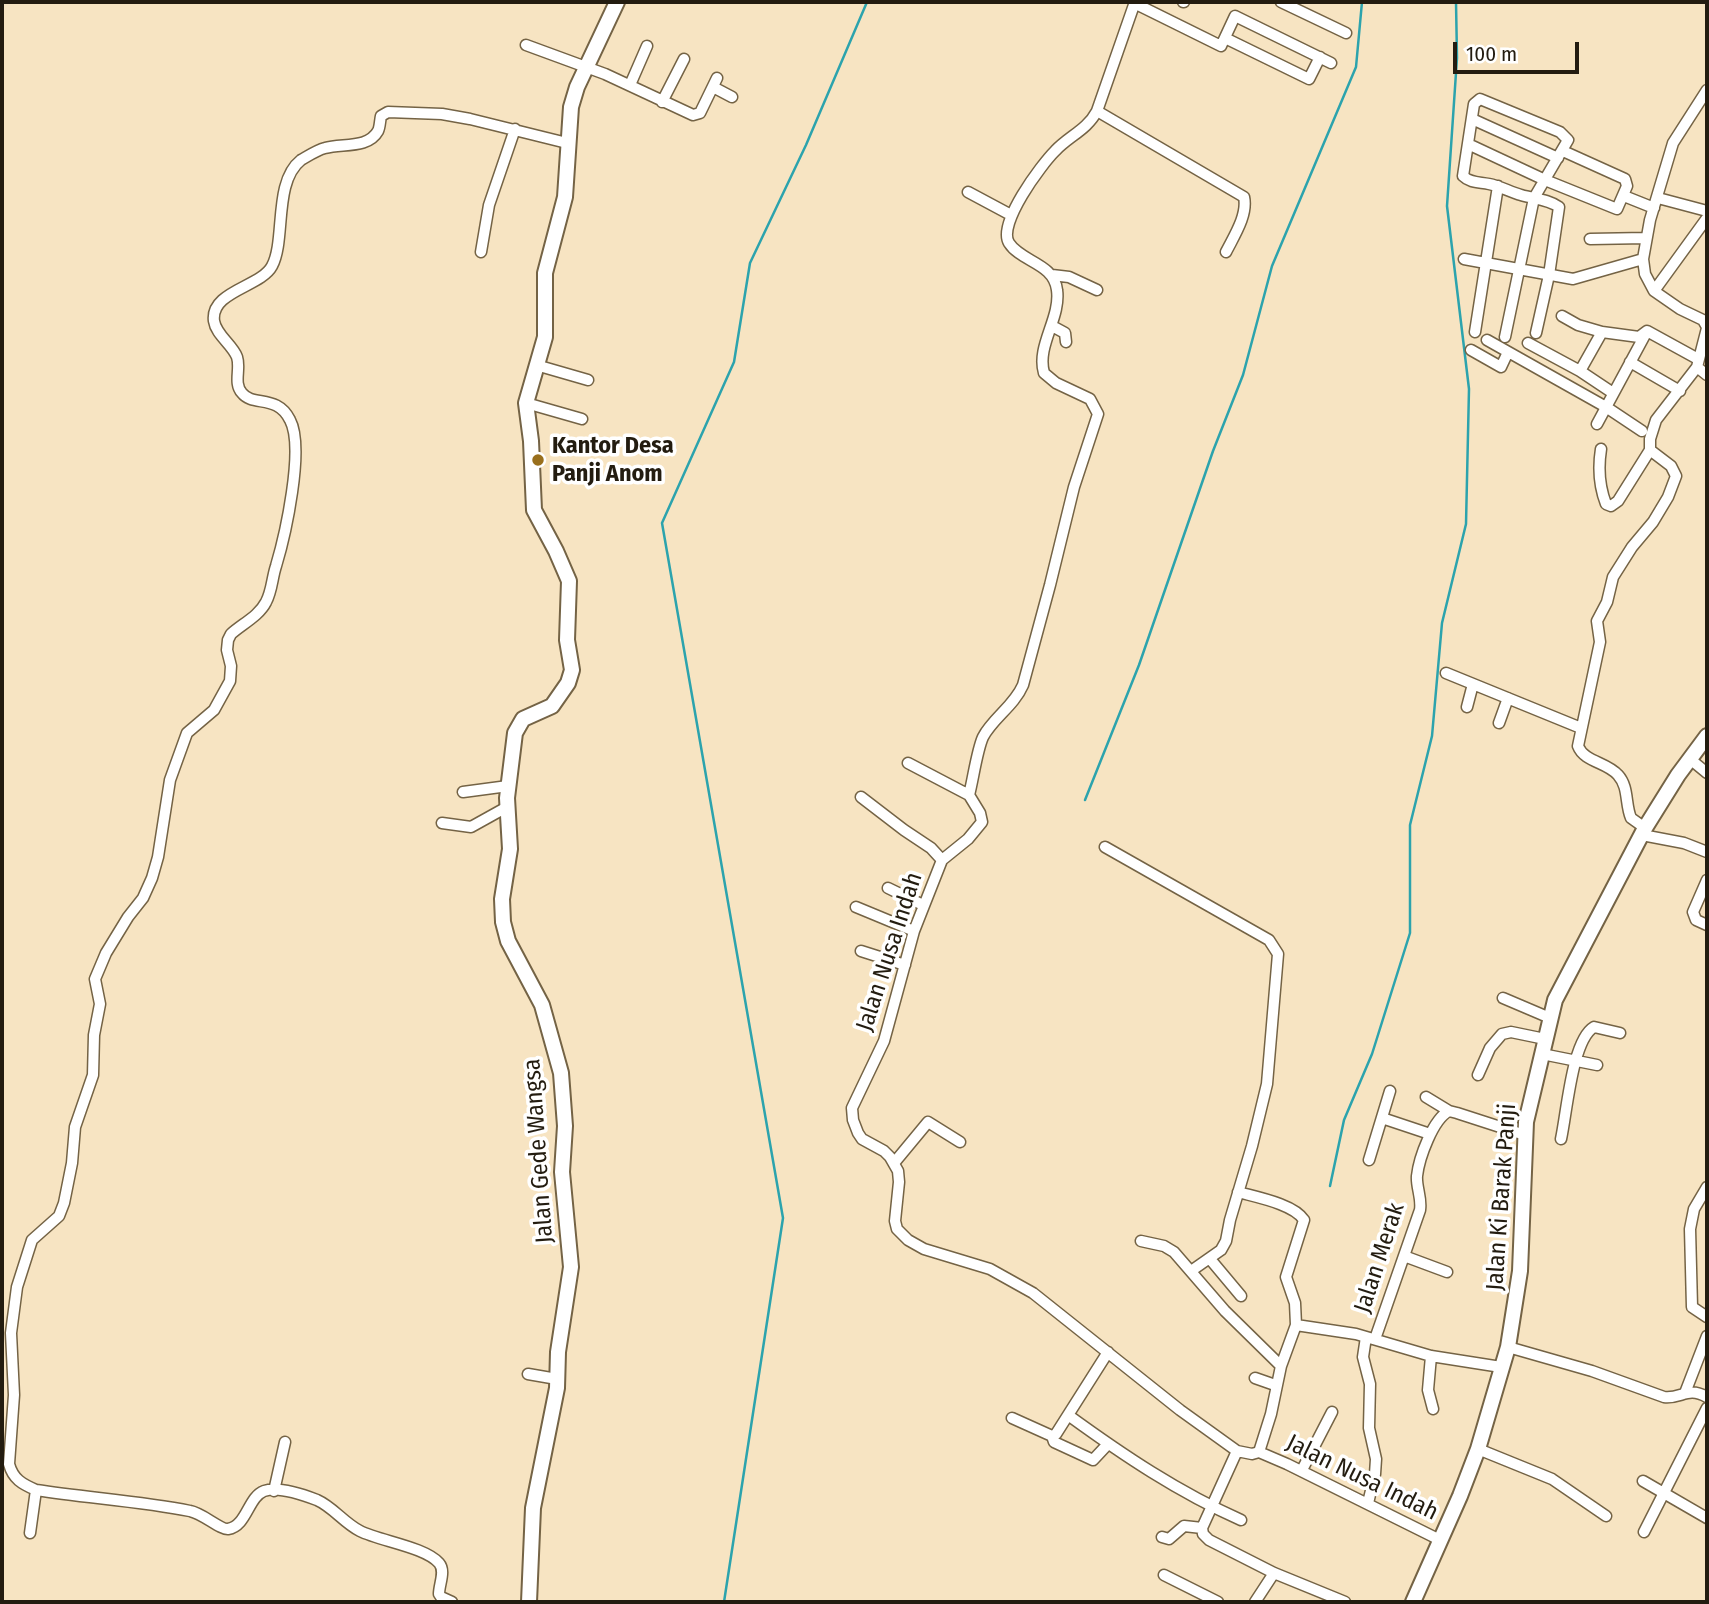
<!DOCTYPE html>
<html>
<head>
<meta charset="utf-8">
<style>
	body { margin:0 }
	#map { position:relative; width:1709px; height:1604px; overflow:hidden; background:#f7e4c2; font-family:"Fira Sans Condensed",sans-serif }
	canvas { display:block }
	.frame { position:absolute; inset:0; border:4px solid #231c10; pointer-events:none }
	.scale { position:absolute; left:1453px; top:42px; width:126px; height:32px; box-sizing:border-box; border:4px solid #231c10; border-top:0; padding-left:9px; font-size:21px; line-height:24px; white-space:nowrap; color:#231c10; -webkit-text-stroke:5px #fff; paint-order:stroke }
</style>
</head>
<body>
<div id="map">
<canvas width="1709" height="1604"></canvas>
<div class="frame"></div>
<div class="scale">100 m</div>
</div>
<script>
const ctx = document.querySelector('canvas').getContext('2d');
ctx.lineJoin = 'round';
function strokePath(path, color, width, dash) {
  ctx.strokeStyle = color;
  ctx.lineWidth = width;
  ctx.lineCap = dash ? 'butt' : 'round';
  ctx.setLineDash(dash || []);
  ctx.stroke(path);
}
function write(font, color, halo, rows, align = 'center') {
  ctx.font = font + ' "Fira Sans Condensed",sans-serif';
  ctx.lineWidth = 7;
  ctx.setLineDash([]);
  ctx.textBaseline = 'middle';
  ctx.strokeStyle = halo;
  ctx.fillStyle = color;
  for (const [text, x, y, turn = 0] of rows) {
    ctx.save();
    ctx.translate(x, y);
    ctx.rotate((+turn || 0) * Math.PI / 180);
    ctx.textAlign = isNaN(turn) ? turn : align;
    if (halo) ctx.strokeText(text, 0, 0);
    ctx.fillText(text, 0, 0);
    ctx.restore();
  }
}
const stream = new Path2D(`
	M1085,800L1139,665L1213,451L1243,375L1272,266L1356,67L1362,2
	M1330,1186L1344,1120L1372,1054L1410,933V825L1432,736L1442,623L1466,524L1469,389L1447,206L1457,58L1456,2
	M724,1602L783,1218L662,523L734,362L750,263L806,145L867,2`);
const street = new Path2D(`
	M1135,2L1097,111C1087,130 1069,136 1055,151C1041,165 997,224 1009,243C1021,262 1054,263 1057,290C1061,318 1036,346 1044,373L1056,383L1090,399L1098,414L1074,487L1050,585L1023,685C1014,706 993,718 983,737C977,750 973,780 969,795L980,813L982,822L968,839L942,860L914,931L884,1041L852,1108L853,1120L858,1133L862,1139L884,1151L890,1157L898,1171L899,1182L895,1221L897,1229L908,1240L924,1249L990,1269L1033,1293L1180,1410L1237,1451L1252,1454L1259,1452L1287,1464L1440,1540
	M1183,2H1184
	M1281,2L1346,33
	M1134,3L1221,46L1235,16L1331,63
	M1225,38L1309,79L1320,57
	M526,45L605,74L693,115L700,113L717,78
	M630,85L647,46
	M713,87L732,97
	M662,102L684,59
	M1097,111L1244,197C1248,215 1234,236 1226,252
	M1472,119L1558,158
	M1468,144L1545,180L1617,209L1627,186L1625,179L1563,151
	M968,192L1011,215
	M1624,196L1654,208
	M1658,198L1707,211
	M1707,218L1654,291L1680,309L1703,320L1707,327
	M1590,239L1646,238
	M481,252L489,205L515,129
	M1464,259L1573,279L1643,259
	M1052,275L1069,277L1097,290
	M1654,291L1645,274L1643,259L1650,220L1673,143L1707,90
	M1562,316L1578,325L1602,332
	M1052,326L1065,333L1066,342
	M1475,332L1498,186
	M1505,337L1534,198L1568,140L1560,132L1480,99L1474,104L1463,176C1470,183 1479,182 1489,184C1500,186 1510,192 1521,195C1534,199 1548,199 1559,207L1549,275L1536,333
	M1487,340L1606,407L1642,431
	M1528,343L1580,371L1602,332L1639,337L1647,331L1698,359
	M1471,350L1501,367L1508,352
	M1630,362L1680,391
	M536,365L588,380
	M1697,367L1707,375
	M1580,371L1610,391
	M526,403L582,419
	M1597,424L1645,335
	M1601,449C1598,468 1599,486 1606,504L1611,506L1618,501L1650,450V439L1656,420L1697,367L1707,328
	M1446,673L1581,728
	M1467,707L1473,684
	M1499,723L1508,698
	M1690,759L1707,773
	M908,763L969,795
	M463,792L508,786
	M861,797L904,830L931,848L942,860
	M442,823L471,827L507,807
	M1645,828L1631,818C1625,804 1629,787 1618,775C1607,762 1584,762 1578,746L1600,642L1597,621L1607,602L1613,577L1632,547L1653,522L1668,497L1676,476L1671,466L1650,450
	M1642,835L1684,843L1707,852
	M1105,847L1269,940L1278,954L1267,1084L1252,1146L1230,1220L1226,1241L1221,1250L1191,1271
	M1707,880L1693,912L1696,920L1707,925
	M888,888L923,905
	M856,907L914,931
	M861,951L905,965
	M1503,998L1550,1018
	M1542,1054L1597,1065
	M1478,1075L1490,1048L1502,1034L1511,1032L1545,1039
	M1426,1097L1449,1111
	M1382,1118L1430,1134
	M1561,1139C1567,1112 1572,1040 1594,1027L1620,1033
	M1369,1160L1390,1091
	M894,1163L928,1122L960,1142
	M1707,1187L1694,1209L1690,1229L1692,1307L1707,1317
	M1238,1192C1256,1197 1294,1204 1304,1220L1286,1277L1295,1303L1296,1325L1281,1366L1271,1414L1259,1452
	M1141,1241L1164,1246L1174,1252L1225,1311L1281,1366
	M1404,1256L1447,1272
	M1210,1259L1241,1296
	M1296,1325L1356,1334L1431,1356L1501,1367
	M1366,1337L1363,1357L1370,1384L1369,1428L1376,1459L1375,1474L1368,1503
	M1375,1339L1420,1210C1422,1198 1416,1187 1417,1176C1419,1158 1433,1119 1449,1111L1457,1113L1525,1135
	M1508,1347L1592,1371L1664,1397C1682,1399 1687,1386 1707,1397
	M1431,1356L1428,1390L1433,1409
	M528,1374L557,1379
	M1255,1378L1275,1385
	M1685,1393L1707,1336
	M1068,1415C1123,1455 1178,1492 1241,1520
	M1012,1418L1052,1436L1056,1434L1108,1352
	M1052,1436L1054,1442L1093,1460L1108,1444
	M1478,1449L1552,1479L1606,1516
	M1237,1451L1202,1528L1203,1534L1209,1540L1274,1573L1345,1602
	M1302,1470L1332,1412
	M1643,1481L1707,1518
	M274,1491L285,1442
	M1644,1532L1707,1408
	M30,1533L36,1490
	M1162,1537L1169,1539L1184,1526L1202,1528
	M1164,1575L1218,1602
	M452,1602L441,1597L439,1594C439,1584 446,1571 439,1563C425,1547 380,1541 360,1531C344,1523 333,1507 317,1500C304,1495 278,1486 264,1491C248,1497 247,1526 228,1529C221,1530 202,1513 190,1511C140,1501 87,1498 36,1490C22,1484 13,1479 9,1464L14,1395L11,1333L17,1287L32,1240L59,1216L64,1203L72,1163L75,1127L93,1075L94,1035L100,1004L95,979L106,953L128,917L143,898L152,878L158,857L170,780L187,733L214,710L230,681L231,666L227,650L228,640L231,634C242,624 259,616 266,602C272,591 272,578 276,566C285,536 305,448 290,420C277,394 253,407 242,393C233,383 241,369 237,357C232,344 216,335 214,321C210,291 261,287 272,266C286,240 273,182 301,160C308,156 317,150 325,148C342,143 368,149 378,131C380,127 380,120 381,116L388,112L442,114L470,119L567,143
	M1255,1602L1274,1573`);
const secondary = new Path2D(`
	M529,1602L533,1508L557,1388L558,1352L571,1267L562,1172L565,1126L561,1073L542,1005L508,941L503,922L502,899L510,849L507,798L515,733L523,719L552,706L568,683L572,670L567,640L569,581L556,551L534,510L531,441L526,403L545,337V273L565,197L571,107L577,87L617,2
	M1413,1602L1460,1496L1478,1449L1508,1347L1520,1271L1526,1122L1555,1000L1645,828L1678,775L1707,736`);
const markers = [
	[538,460,7,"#996f1c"]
];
const poiNames = [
	["Kantor Desa",552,446],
	["Panji Anom",552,474]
];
const streetNames = [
	["Jalan Nusa Indah",890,952,-72],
	["Jalan Gede Wangsa",539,1151,-94],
	["Jalan Ki Barak Panji",1502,1197,-86],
	["Jalan Merak",1380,1258,-72],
	["Jalan Nusa Indah",1362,1478,26]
];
strokePath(stream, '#2ca3ad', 2.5);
strokePath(street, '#746345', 13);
strokePath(secondary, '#746345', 18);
strokePath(street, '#fff', 10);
strokePath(secondary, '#fff', 14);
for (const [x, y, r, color] of markers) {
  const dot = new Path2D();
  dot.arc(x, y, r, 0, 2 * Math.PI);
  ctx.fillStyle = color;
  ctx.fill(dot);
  strokePath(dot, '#fff', 2.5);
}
write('bold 24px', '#231c10', '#fff', poiNames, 'left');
write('24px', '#231c10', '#fff', streetNames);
</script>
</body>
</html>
